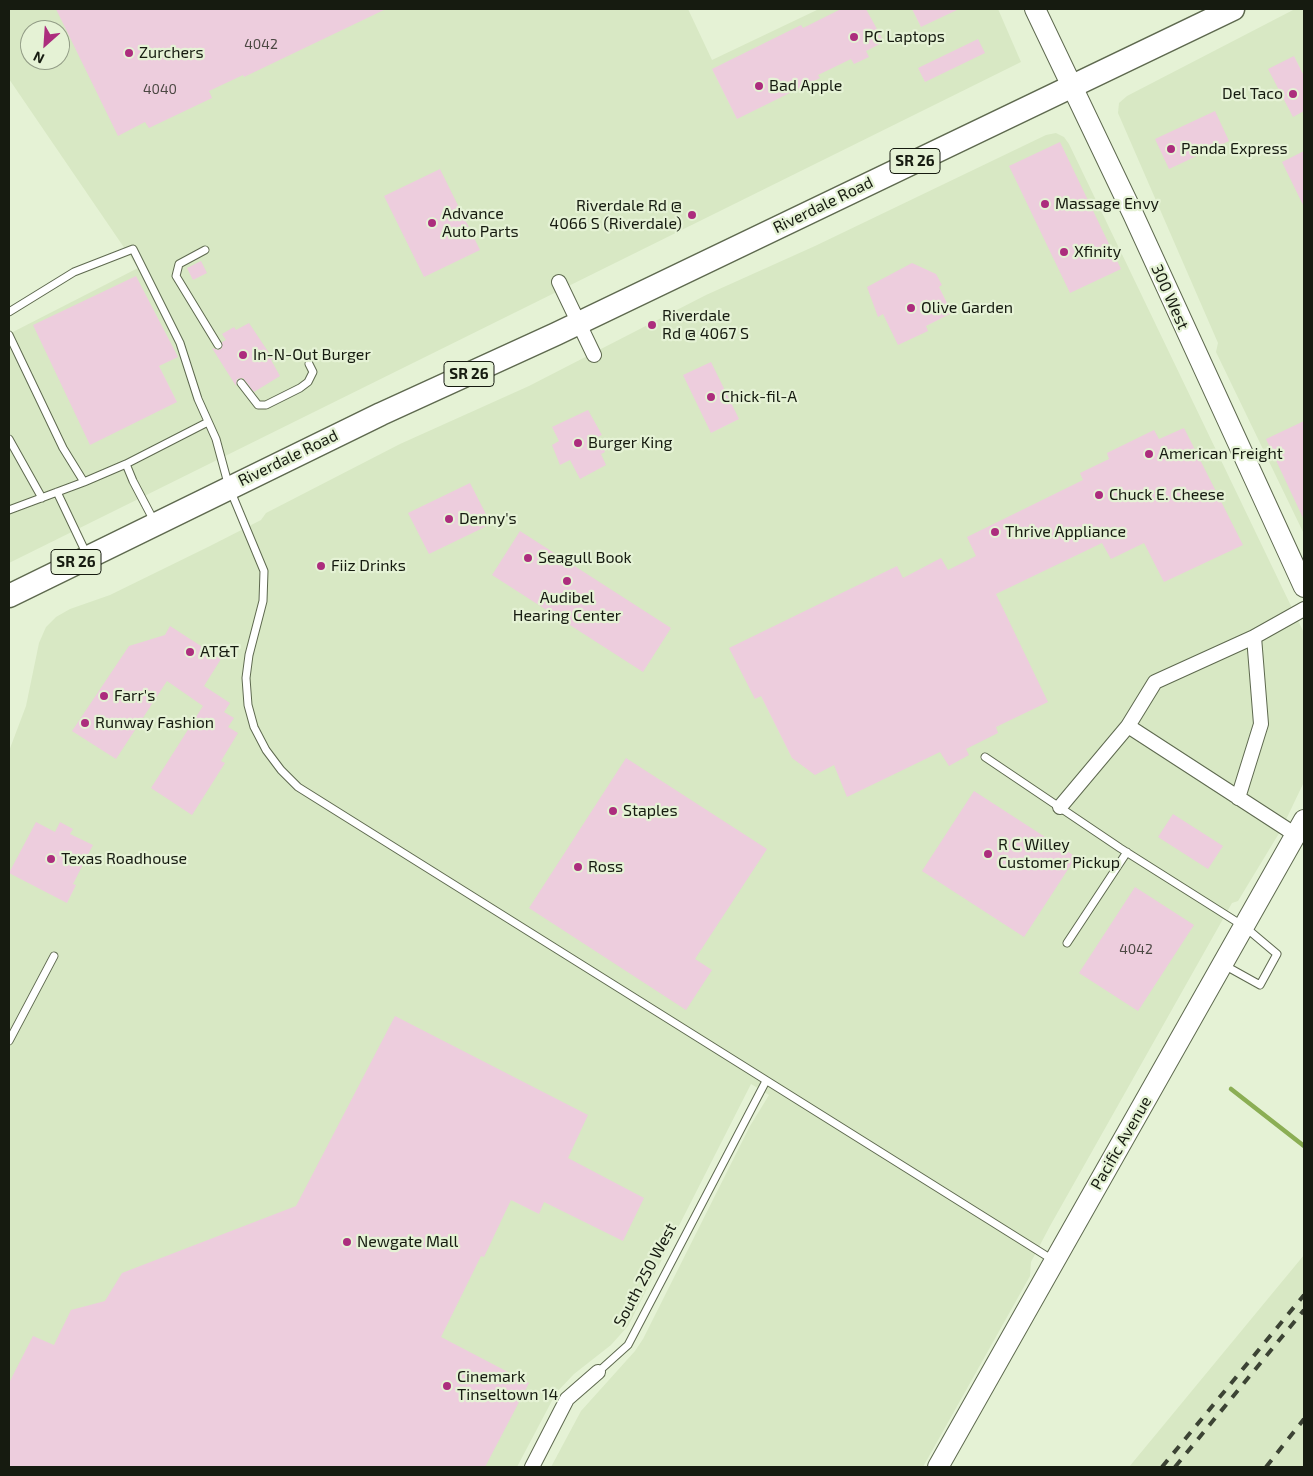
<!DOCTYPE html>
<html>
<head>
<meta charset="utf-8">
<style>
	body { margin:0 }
	#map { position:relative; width:1313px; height:1476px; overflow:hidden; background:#e5f2d5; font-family:"Exo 2",sans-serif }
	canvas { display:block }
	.frame { position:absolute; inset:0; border:10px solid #161b10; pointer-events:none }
	.north { position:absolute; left:20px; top:20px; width:50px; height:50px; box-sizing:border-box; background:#e5f2d5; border:1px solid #929c86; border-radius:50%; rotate:206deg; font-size:14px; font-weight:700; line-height:20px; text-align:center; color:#161b10 }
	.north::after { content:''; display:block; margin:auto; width:18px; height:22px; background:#ac2d7d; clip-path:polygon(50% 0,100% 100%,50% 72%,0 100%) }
</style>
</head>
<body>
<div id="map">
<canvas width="1313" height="1476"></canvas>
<div class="frame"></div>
<div class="north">N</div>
</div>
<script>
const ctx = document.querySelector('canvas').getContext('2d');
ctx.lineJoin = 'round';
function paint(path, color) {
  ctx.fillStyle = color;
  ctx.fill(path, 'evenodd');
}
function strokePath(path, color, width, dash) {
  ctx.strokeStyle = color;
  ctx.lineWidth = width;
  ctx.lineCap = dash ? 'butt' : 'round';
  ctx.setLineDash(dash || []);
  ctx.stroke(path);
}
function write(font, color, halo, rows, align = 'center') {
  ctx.font = font + ' "Exo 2",sans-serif';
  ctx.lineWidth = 4.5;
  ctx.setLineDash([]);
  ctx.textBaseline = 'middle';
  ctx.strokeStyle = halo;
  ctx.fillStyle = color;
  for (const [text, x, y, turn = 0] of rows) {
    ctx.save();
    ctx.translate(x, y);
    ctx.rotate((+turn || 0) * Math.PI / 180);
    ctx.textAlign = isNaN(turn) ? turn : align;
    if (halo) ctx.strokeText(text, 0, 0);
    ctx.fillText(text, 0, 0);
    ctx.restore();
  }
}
const built = new Path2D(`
	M9,9H688L712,60L819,9H998L1021,62L9,563V334L138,268L9,79ZM30,30H60V60H30Z
	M1295,9H1304V534L1216,352L1218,343L1118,113L1119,103L1127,96Z
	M1056,133L1064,137L1069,144L1304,633V782L1281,830L1238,901L1232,903L1050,1226L1031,1262L1030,1276L923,1467H551L581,1411L635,1351L643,1339L750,1126L769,1095L751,1084L628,1326L611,1345L574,1374L556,1393L517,1467H9V751L26,706L39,643L46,627L56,617L70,609L110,595L210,546L261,520L266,513L400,444L529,386L706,295L815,246L1046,135Z
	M1304,1255V1467H1129Z`);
const stream = new Path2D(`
	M1231,1089L1304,1146`);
const building = new Path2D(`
	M56,9H386L244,77L243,75L209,91L212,98L149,128L145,122L118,136Z
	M841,9H866L884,42L866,51L869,57L854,64L851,59L818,75L820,78L737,119L712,69L801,25L803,28Z
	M912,9H959L921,27Z
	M978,39L985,53L925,82L918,68Z
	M1294,56L1304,76V111L1293,117L1268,69Z
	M1215,111L1229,141L1169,169L1155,139Z
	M1060,142L1121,269L1070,293L1009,166Z
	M1304,151V207L1282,162Z
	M440,169L480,250L424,277L384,196Z
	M201,261L207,273L193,280L187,268Z
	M912,263L936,274L942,285L939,287L952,313L926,326L928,331L898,345L883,314L878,317L867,287Z
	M136,276L178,357L159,366L177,402L90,445L33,325Z
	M249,323L273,359L271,360L280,376L254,392L243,378L237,379L236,386L212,348L218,350L222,348V342L226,340L222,334L234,327L236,330Z
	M711,362L739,419L711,433L683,375Z
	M588,410L602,435L598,437L605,452L601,454L606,465L580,479L570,460L560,465L552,445L559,441L552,427Z
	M1304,421V520L1266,439Z
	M1184,428L1243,545L1164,582L1144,543L1111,559L1102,543L996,594L1048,702L996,727L998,733L966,749L969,755L949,766L940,752L847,797L834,765L815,775L792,758L761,696L755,699L729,648L897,566L903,578L941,558L948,570L976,556L967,537L1083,480L1080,473L1109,459L1107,453L1154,430L1159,439Z
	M470,483L491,524L429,554L408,513Z
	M520,531L671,628L643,672L492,575Z
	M170,626L221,659L204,686L230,703L224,712L234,718L228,727L238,733L221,761L225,763L192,815L151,788L203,706L167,681L116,759L72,731L129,646L165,635Z
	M626,758L767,849L695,959L712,970L686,1010L529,908Z
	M974,791L1076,857L1024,937L922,871Z
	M1173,814L1223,846L1208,869L1158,837Z
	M36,822L55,832L60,822L73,829L70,834L93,845L73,884L76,885L67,903L9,873Z
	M1135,887L1194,925L1138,1011L1079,973Z
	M395,1016L588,1115L568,1158L644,1198L623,1241L544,1202L539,1214L511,1200L484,1257L481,1256L441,1337L529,1383L485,1467H9V1383L33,1336L54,1345L71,1310L105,1301L122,1273L296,1206Z`);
const lane = new Path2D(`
	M205,250L179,264L176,276L218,345
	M9,312L74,272L133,249L180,343L198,399L216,439L229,487L264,571L263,601L249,655L246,678L248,705L254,727L266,750L281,770L298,787L1053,1260
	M9,335L63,448L84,482L126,464L133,481L154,521
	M241,383L258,405H266L300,388L308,382L313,372L309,364
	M9,439L42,498
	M126,464L208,422
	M57,492L87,555
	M9,510L84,482
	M985,757L1120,848L1245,927L1277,954L1260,985L1224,965
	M1067,943L1127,852
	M9,1041L54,956
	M598,1372L628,1345L766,1081`);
const street = new Path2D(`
	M559,282L594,355
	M1254,637L1304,609
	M1238,798L1261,724L1254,637L1155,682L1128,726L1296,835
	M1060,807L1128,726
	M532,1467L567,1399L598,1372`);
const secondary = new Path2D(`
	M1035,9L1133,214L1304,587
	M938,1467L1304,820`);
const primary = new Path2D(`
	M9,596L381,414L556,334L1233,9`);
const rail = new Path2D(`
	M1162,1467L1304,1295
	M1175,1467L1304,1310
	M1266,1467L1304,1419`);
const markers = [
	[854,37,5,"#ac2d7d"],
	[129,53,5,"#ac2d7d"],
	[759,86,5,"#ac2d7d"],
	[1293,94,5,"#ac2d7d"],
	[1171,149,5,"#ac2d7d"],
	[1045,204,5,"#ac2d7d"],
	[692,215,5,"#ac2d7d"],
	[432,223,5,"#ac2d7d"],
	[1064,252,5,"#ac2d7d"],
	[911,308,5,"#ac2d7d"],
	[652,325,5,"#ac2d7d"],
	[243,355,5,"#ac2d7d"],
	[711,397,5,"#ac2d7d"],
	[578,443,5,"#ac2d7d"],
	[1149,454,5,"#ac2d7d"],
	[1099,495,5,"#ac2d7d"],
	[449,519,5,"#ac2d7d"],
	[995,532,5,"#ac2d7d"],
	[528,558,5,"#ac2d7d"],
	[321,566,5,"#ac2d7d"],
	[567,581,5,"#ac2d7d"],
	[190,652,5,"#ac2d7d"],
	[104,696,5,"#ac2d7d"],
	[85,723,5,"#ac2d7d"],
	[613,811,5,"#ac2d7d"],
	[988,854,5,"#ac2d7d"],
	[51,859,5,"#ac2d7d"],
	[578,867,5,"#ac2d7d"],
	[347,1242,5,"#ac2d7d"],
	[447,1386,5,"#ac2d7d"]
];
const numberNames = [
	["4042",261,44],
	["4040",160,89],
	["4042",1136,949]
];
const shields = [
	[915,161,50],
	[469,374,50],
	[76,562,50]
];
const shieldNames = [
	["SR 26",915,161],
	["SR 26",469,374],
	["SR 26",76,562]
];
const poiNames = [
	["PC Laptops",864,37],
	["Zurchers",139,53],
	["Bad Apple",769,86],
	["Del Taco",1283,94,"right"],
	["Panda Express",1181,149],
	["Massage Envy",1055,204],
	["Riverdale Rd @",682,206,"right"],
	["4066 S (Riverdale)",682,224,"right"],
	["Advance",442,214],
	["Auto Parts",442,232],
	["Xfinity",1074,252],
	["Olive Garden",921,308],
	["Riverdale",662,316],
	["Rd @ 4067 S",662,334],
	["In-N-Out Burger",253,355],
	["Chick-fil-A",721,397],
	["Burger King",588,443],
	["American Freight",1159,454],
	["Chuck E. Cheese",1109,495],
	["Denny's",459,519],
	["Thrive Appliance",1005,532],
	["Seagull Book",538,558],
	["Fiiz Drinks",331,566],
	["Audibel",567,598,"center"],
	["Hearing Center",567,616,"center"],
	["AT&T",200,652],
	["Farr's",114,696],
	["Runway Fashion",95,723],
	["Staples",623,811],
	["R C Willey",998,845],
	["Customer Pickup",998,863],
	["Texas Roadhouse",61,859],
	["Ross",588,867],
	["Newgate Mall",357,1242],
	["Cinemark",457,1377],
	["Tinseltown 14",457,1395]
];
const streetNames = [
	["Riverdale Road",823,205,-26],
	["300 West",1170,297,66],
	["Riverdale Road",288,458,-26],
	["Pacific Avenue",1121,1143,-60],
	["South 250 West",645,1275,-62]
];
paint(built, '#d8e8c4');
strokePath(stream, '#8bae54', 4.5);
paint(building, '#edcddd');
strokePath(lane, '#5e694f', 9);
strokePath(street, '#5e694f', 16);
strokePath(secondary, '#5e694f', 22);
strokePath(primary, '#5e694f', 25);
strokePath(lane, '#fff', 7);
strokePath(street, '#fff', 14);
strokePath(secondary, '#fff', 20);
strokePath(primary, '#fff', 22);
strokePath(rail, '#3c4334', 4, [9, 9]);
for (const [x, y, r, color] of markers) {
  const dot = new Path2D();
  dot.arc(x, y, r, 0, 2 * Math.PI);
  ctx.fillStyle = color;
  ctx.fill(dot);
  strokePath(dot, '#e5f2d5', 2);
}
write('14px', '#4c4843', null, numberNames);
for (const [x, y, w] of shields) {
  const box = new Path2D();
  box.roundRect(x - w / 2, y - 12.5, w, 25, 4);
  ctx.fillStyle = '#e5f2d5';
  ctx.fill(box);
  strokePath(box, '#161b10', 1);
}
write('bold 15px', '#161b10', null, shieldNames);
write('16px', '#161b10', '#e5f2d5', poiNames, 'left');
write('16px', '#161b10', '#e5f2d5', streetNames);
</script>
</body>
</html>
